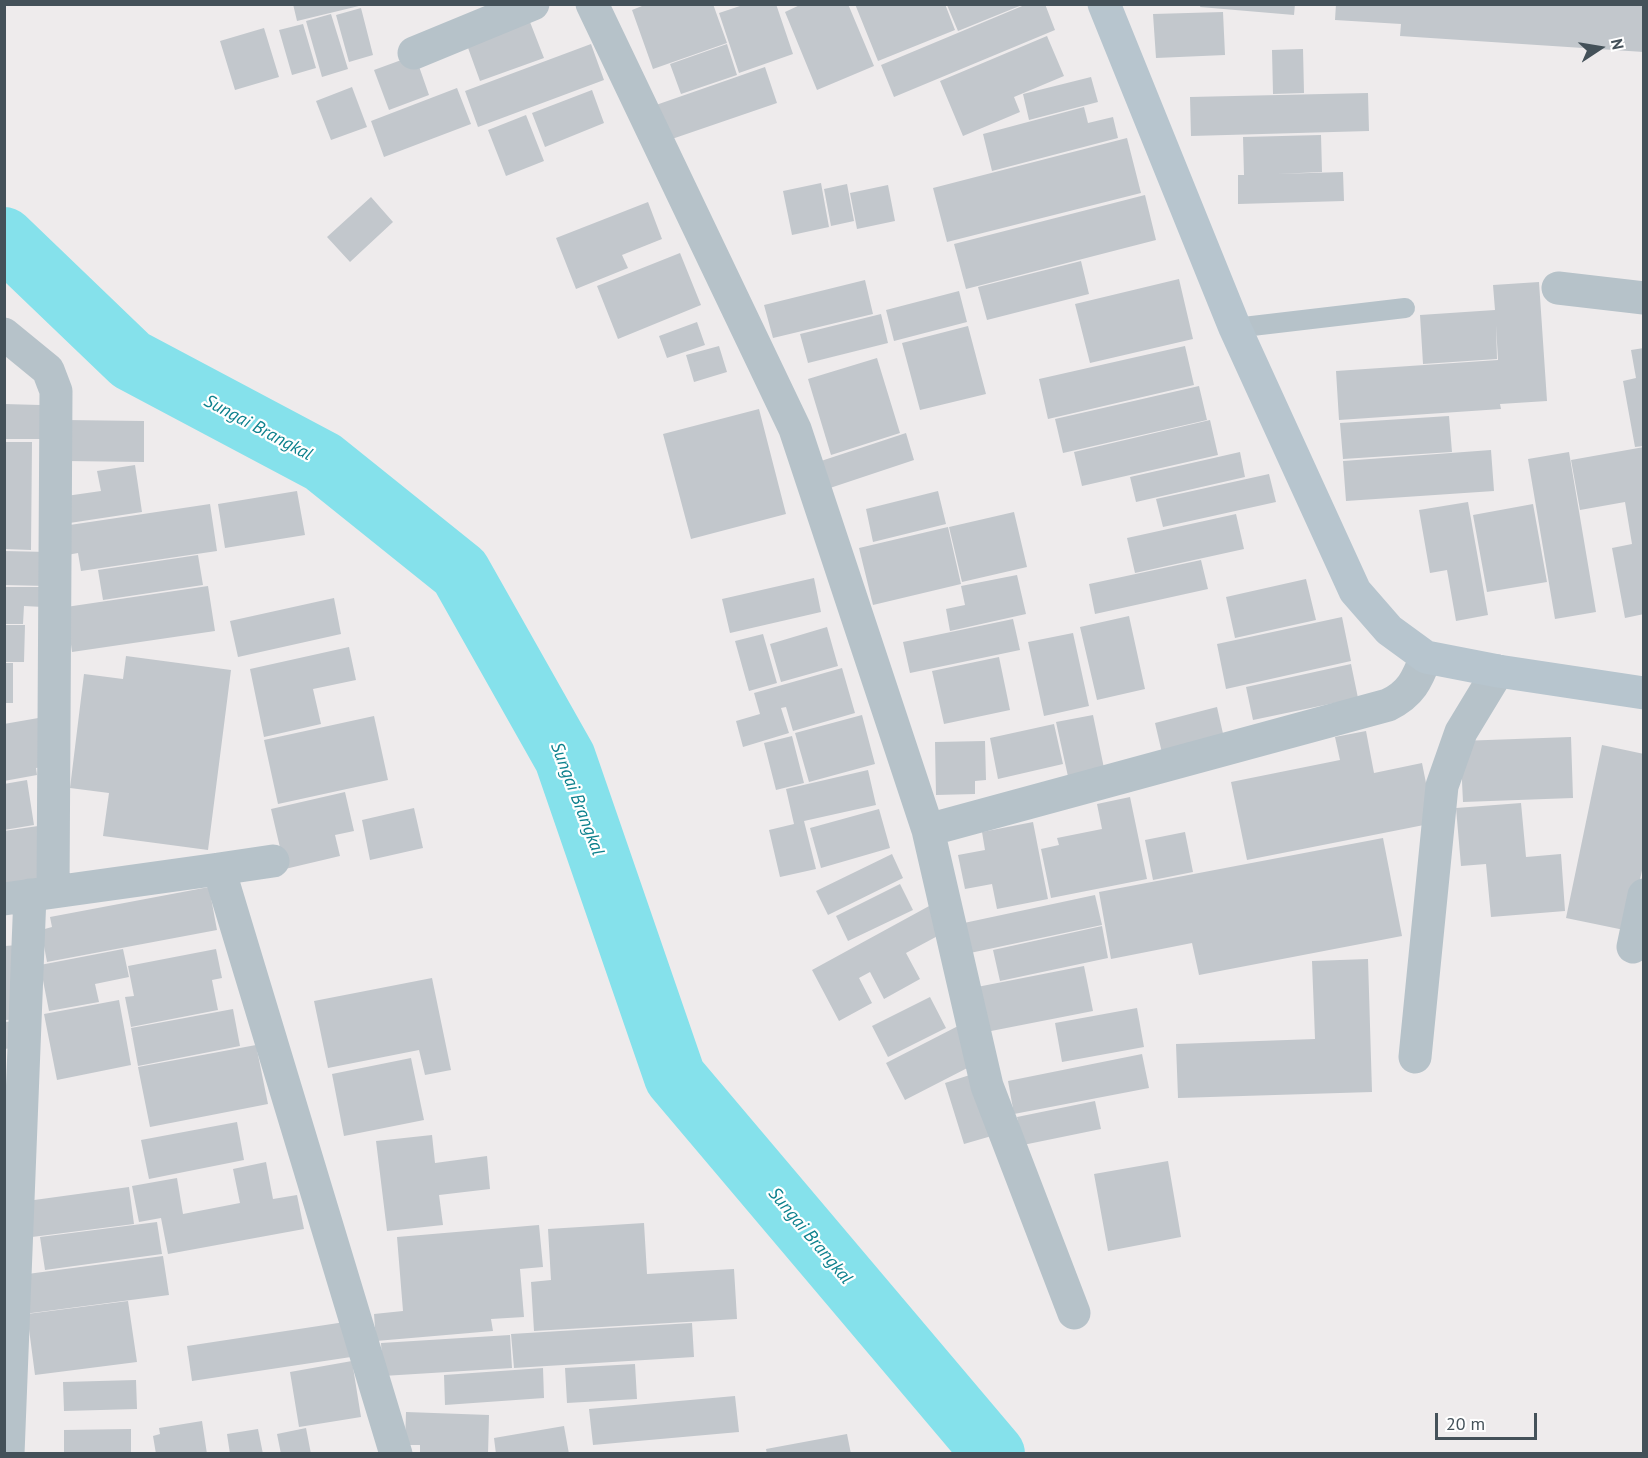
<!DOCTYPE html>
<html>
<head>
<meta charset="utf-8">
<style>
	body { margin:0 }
	#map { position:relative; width:1648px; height:1458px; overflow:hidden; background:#eeebec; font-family:"PT Sans",sans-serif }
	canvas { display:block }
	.frame { position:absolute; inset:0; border:6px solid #445159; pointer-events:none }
	.north { position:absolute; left:1570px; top:18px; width:60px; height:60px; -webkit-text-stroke:4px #fff; paint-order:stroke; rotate:78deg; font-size:16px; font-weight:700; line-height:24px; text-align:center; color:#445159 }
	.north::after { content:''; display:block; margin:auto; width:21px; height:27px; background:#445159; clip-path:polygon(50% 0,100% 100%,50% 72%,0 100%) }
	.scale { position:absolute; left:1435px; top:1413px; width:102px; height:27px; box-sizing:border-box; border:3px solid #445159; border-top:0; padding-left:8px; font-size:18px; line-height:21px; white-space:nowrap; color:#445159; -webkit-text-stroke:4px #fff; paint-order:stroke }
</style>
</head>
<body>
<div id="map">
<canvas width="1648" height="1458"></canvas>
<div class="frame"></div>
<div class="north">N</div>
<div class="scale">20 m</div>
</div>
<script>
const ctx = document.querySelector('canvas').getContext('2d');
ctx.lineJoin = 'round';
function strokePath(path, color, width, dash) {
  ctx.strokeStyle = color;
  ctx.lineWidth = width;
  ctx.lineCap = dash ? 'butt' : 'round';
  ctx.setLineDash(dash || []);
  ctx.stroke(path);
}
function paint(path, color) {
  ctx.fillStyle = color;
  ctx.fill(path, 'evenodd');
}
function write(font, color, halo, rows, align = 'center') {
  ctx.font = font + ' "PT Sans",sans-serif';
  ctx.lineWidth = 4.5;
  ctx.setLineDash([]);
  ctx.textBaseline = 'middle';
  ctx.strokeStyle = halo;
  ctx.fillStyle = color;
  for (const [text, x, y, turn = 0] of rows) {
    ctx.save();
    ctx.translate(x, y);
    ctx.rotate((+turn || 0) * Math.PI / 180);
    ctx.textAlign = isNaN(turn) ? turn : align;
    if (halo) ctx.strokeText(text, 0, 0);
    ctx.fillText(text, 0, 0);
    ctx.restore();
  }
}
const river = new Path2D(`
	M4,238L131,360L323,462L460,572L565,758L675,1077L994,1454`);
const building = new Path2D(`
	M293,4H362L363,5L297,21Z
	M647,4H713L727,43L653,69L632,10Z
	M746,4H776L793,54L739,73L719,13Z
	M802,4H848L874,66L817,90L785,12Z
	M855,4H945L955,30L878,61Z
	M1027,4H1045L1055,30L894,97L881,65Z
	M1201,4H1295L1294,15L1200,7Z
	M1336,4H1644V52L1400,36L1401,24L1335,20Z
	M947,5H1022L958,31Z
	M361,8L373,55L349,62L336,15Z
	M1223,12L1225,55L1156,58L1153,14Z
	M331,14L348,69L322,77L306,21Z
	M530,22L544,58L480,81L467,45Z
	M303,24L316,68L292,75L279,30Z
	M264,28L279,77L235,90L220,41Z
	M1047,36L1064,76L1014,97L1020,112L963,136L940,81Z
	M591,44L604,80L478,127L465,91Z
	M727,44L737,75L681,94L670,64Z
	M1303,49L1304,93L1273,94L1272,50Z
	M415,55L429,95L389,110L374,70Z
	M765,67L777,103L669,140L656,105Z
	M1091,77L1098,102L1029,120L1023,94Z
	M352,87L367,127L331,140L316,101Z
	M457,88L471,124L384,157L371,121Z
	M592,90L604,123L545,147L532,113Z
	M1368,93L1369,131L1191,136L1190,97Z
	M1084,107L1088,123L1113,117L1118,138L992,171L983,134Z
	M526,115L544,161L506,176L488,130Z
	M1321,135L1322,172L1277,174L1343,172L1344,201L1238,204V175H1244L1243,137Z
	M1127,138L1141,193L947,242L933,188Z
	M821,183L829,227L792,235L783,191Z
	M847,184L854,221L831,226L824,189Z
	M888,185L895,221L857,229L850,193Z
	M1145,195L1156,240L966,289L954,244Z
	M371,197L393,222L350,262L327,237Z
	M648,202L662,239L622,255L628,268L576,289L556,238Z
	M680,253L701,305L618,339L597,286Z
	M1081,261L1089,294L987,320L978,287Z
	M1179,279L1193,339L1090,363L1075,304Z
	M865,280L873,314L773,338L764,305Z
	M1539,282L1547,401L1500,404L1501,409L1339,420L1336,371L1498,360L1496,325L1497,359L1423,364L1420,315L1495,310L1493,285Z
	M959,291L967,322L894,341L886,310Z
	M881,314L888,343L808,363L800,334Z
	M697,322L705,345L667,358L659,336Z
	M968,326L986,394L920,410L902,343Z
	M719,346L727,372L694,382L686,355Z
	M1185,346L1194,385L1048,419L1039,379Z
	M1644,348V446L1635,447L1623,381L1636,378L1631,350Z
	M877,358L900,433L831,455L808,379Z
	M1199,386L1207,420L1063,453L1055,419Z
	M4,404L40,405V439H4Z
	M759,409L786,514L691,539L663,434Z
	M1449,416L1452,452L1343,459L1340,423Z
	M66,420L144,421V462L66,461Z
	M1210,420L1218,455L1082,486L1074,452Z
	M906,433L914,460L830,488L821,461Z
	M4,442H32L31,550L4,549Z
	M1644,447V614L1625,618L1612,548L1632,544L1625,502L1580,510L1571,460Z
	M1491,450L1494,491L1346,501L1343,461Z
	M1240,452L1245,477L1136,502L1130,477Z
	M1569,452L1596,612L1555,619L1528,459Z
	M135,465L142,512L63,524L59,497L101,491L97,471Z
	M1269,474L1276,502L1163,527L1156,499Z
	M297,491L305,535L225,548L218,504Z
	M938,491L946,524L873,542L866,509Z
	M1468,502L1488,615L1456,621L1447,570L1430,573L1419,510Z
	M210,504L217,551L81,571L78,553L67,555L63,526Z
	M1533,504L1547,582L1487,592L1473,515Z
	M1014,512L1027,567L962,582L949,527Z
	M1236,514L1244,549L1135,573L1127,538Z
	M948,527L961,584L873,605L859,548Z
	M4,551L48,552L47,586L4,585Z
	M198,555L203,585L103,600L98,570Z
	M1201,560L1208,589L1095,614L1089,584Z
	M1017,575L1026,614L950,631L946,609L965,605L961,586Z
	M814,578L821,612L730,633L722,599Z
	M1306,579L1316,620L1235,638L1226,597Z
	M208,586L215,631L72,652L66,607Z
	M4,587H44L43,607L24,606L23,624H4Z
	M334,598L341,634L238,657L230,621Z
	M1129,616L1145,689L1097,700L1080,627Z
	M1342,617L1351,661L1226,689L1217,644Z
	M1013,619L1020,650L910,673L903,642Z
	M4,625H25L24,662H4Z
	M827,627L838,666L781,682L770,644Z
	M1073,633L1089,706L1044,716L1028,642Z
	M763,634L777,683L749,691L735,641Z
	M349,647L356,680L313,689L321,724L264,737L250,669Z
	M126,656L231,670L208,850L103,836L109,793L70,788L84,674L123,679Z
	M999,657L1010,710L944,724L932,671Z
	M4,663H13V703H4Z
	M1351,664L1358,698L1253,720L1246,687Z
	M842,668L855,713L793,731L786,707L781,708L789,733L743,747L736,721L760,714L754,693Z
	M1217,707L1224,738L1162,753L1155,723Z
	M862,715L875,764L809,782L795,733Z
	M1093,715L1105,773L1069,781L1056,722Z
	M374,716L388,780L278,804L264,740Z
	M44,717L52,766L36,768L37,775L4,781V724Z
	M1054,724L1063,764L998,779L990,738Z
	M1366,731L1374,773L1422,763L1434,823L1247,860L1231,782L1340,760L1335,737Z
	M792,736L804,783L776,790L764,743Z
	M1571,737L1573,798L1463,802L1460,741Z
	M985,741L986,780L975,781V794L936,795L935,742Z
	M1602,745L1644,754V861L1629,931L1566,918Z
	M868,770L876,805L804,821L816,869L780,877L769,830L794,824L786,789Z
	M27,780L34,825L4,830V784Z
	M345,792L354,831L335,835L340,856L285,869L271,809Z
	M1130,797L1147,879L1051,898L1041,849L1059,845L1057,838L1102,829L1097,804Z
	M1521,803L1526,857L1561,854L1565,911L1491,917L1486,864L1461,866L1456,808Z
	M414,808L423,848L370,860L362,820Z
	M879,809L890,848L821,868L810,828Z
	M1033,822L1048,899L997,909L992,884L965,889L958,855L985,850L982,832Z
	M38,826L47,879L4,885V831Z
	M1185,832L1193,872L1153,880L1145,840Z
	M1383,838L1402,936L1199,975L1192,943L1111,959L1099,892Z
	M892,854L903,878L828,915L816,891Z
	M900,884L913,910L848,941L836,916Z
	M209,887L217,930L47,962L41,930L52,927L50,917Z
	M1095,895L1102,925L970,953L964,923Z
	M931,905L945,932L906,953L920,979L884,999L870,972L859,978L872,1003L839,1021L812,970Z
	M1102,926L1108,958L1000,981L993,950Z
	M18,945L24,1019L5,1020V946Z
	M123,949L129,977L95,984L99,1002L49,1011L40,965Z
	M216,949L222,978L212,980L218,1010L131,1027L125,997L134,996L128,966Z
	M1368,959L1372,1092L1178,1098L1176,1044L1315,1039L1312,961Z
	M1084,966L1093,1011L986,1032L977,987Z
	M432,978L451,1070L425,1075L419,1050L328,1068L314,1001Z
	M930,997L946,1028L888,1057L872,1026Z
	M119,1000L131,1065L57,1080L44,1014Z
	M1137,1008L1144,1047L1062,1062L1055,1023Z
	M233,1009L240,1046L138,1066L131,1028Z
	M20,1021L22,1047L4,1049V1022Z
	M960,1025L979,1062L905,1100L886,1063Z
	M256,1045L268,1104L150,1127L138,1067Z
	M1142,1054L1149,1088L1014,1114L1008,1081Z
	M411,1058L424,1120L344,1136L332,1074Z
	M976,1073L995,1135L964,1144L945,1083Z
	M1095,1101L1101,1129L1023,1145L1017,1117Z
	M237,1122L244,1160L149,1179L141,1140Z
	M432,1135L435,1163L487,1156L490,1189L439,1195L443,1225L387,1231L376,1141Z
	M1168,1161L1181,1237L1108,1251L1094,1174Z
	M266,1162L273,1199L297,1195L304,1229L168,1254L161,1218L139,1222L132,1186L177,1178L183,1214L240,1203L233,1169Z
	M129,1187L134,1224L32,1237L27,1201Z
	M157,1222L162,1254L45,1270L40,1237Z
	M644,1223L647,1274L734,1269L737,1319L534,1331L531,1282L551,1280L548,1229Z
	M539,1225L543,1267L520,1269L524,1317L491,1319L493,1331L376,1341L374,1314L403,1311L397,1237Z
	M163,1256L169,1295L24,1314L20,1275Z
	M128,1301L137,1362L35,1375L27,1314Z
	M345,1322L351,1357L192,1381L187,1346Z
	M692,1323L694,1357L514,1368L511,1334Z
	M510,1335L512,1368L383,1376L381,1343Z
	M352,1361L361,1417L299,1427L290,1372Z
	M635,1364L637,1399L567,1403L565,1368Z
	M543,1368L544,1398L445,1405L444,1375Z
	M136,1380L137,1409L64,1411L63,1382Z
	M735,1396L739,1432L593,1445L589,1409Z
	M406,1412L489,1415L488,1454H420V1445H405Z
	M202,1421L207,1454H156L153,1436L160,1434L159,1428Z
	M564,1426L569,1454H496L494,1438Z
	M306,1428L311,1454H281L277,1434Z
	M131,1429V1454H64V1430Z
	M258,1429L263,1454H230L227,1434Z
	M847,1434L851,1454H767L766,1449Z`);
const lane = new Path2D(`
	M1235,328L1405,308`);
const street = new Path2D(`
	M592,4L795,429L928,830L987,1086L1074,1313
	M414,53L533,4
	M1558,288L1644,298
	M4,334L48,370L56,391L53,892
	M928,830L1388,705C1411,694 1417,680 1426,657
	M219,869L273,861
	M4,899L219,869L396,1454
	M1633,947L1644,895
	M1415,1057L1442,786L1461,732L1498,671
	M8,1454L30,895`);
const secondary = new Path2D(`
	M1104,4L1235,328L1355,591L1389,630L1426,657L1498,671L1644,693`);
const waterNames = [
	["Sungai Brangkal",258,428,28],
	["Sungai Brangkal",577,799,69],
	["Sungai Brangkal",810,1236,50]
];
strokePath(river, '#85e1eb', 62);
paint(building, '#c2c7cc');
strokePath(lane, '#b6c2c9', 20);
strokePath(street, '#b6c2c9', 33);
strokePath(secondary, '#b7c5ce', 33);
write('italic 18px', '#0d818d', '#fff', waterNames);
</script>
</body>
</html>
